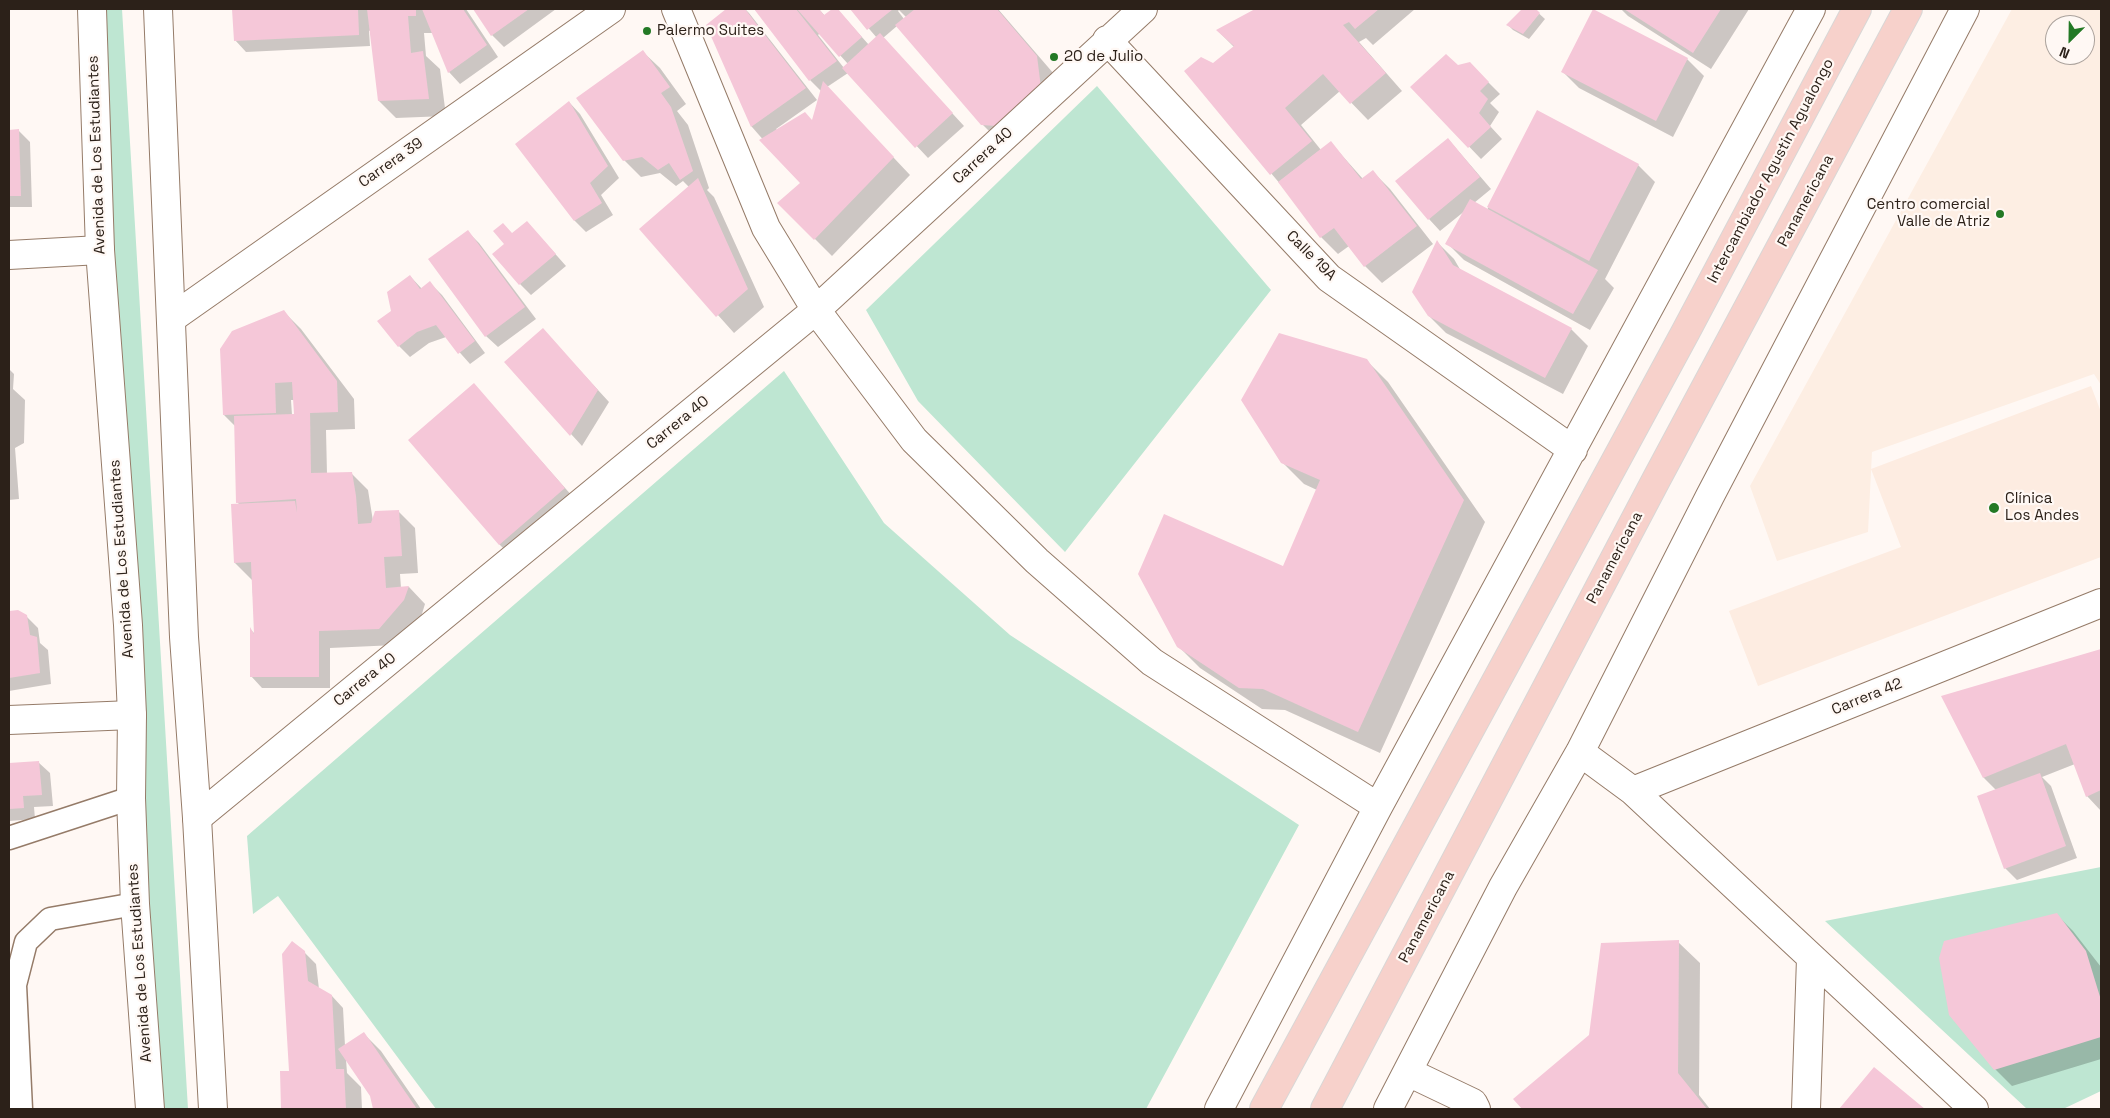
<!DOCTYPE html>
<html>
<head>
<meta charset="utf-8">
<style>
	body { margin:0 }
	#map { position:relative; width:2110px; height:1118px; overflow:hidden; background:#fff8f4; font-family:"Space Grotesk",sans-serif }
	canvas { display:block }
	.frame { position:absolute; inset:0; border:10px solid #2c2119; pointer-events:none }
	.north { position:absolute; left:2045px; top:15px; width:50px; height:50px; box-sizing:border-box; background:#fff8f4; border:1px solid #aba29c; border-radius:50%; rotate:203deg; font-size:14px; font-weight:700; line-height:20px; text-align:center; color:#2c2119 }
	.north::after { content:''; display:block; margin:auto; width:18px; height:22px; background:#237925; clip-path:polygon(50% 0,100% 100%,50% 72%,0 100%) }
</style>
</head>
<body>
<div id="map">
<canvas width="2110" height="1118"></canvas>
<div class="frame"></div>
<div class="north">N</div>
</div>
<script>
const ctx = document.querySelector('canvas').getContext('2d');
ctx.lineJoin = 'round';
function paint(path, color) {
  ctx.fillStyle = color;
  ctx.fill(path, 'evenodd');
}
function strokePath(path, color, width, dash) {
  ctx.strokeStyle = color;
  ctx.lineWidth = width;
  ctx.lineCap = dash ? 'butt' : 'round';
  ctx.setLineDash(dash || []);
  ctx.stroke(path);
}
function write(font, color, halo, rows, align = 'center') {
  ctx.font = font + ' "Space Grotesk",sans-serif';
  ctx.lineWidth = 4.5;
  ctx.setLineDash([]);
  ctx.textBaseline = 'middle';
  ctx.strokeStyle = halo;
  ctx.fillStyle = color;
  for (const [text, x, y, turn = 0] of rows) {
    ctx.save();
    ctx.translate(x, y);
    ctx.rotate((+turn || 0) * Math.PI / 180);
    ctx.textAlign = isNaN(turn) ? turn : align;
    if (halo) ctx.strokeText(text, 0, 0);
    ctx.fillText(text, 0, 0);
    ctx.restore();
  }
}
const built = new Path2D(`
	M2012,9H2101V385L2094,374L1872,452L1868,532L1777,561L1750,486ZM2055,25H2085V55H2055Z`);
const medical = new Path2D(`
	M2091,386L2101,412V557L1758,686L1729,611L1901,547L1871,469Z`);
const green = new Path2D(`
	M85,9H122L188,1109H152Z
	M1097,86L1271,290L1065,552L918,401L866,310Z
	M784,371L884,523L1010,635L1299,825L1146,1109H436L278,896L253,914L247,836Z
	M2101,867V1091L2063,1109H2027L1825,921Z`);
const shadow = new Path2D(`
	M233,9H466L498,57L460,84L449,72L433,33H424L426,56L440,69L446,116L396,118L379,101L371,30L369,31L370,46L246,52L235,40Z
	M474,9H556L504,47L492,35Z
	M728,9H745L749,13L817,100L776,129L777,130L813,122L822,92L810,80L756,9H819L825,16L834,9H837L869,45L877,38L852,9H998L1054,74L999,141L982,124L897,26L883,38L964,126L928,158L848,73L827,87L910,175L832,256L779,203L801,183L752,127L707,25ZM899,10L906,17L904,19L898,11ZM820,33L848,64L844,68L818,35Z
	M1258,9H1415L1373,45L1366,38L1359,42L1402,91L1368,120L1340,91L1301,125L1321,150L1331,143L1363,179L1373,172L1390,189L1433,244L1382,283L1365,266L1349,246L1338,254L1321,237L1281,185L1185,71L1213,65L1234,47L1218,31Z
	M1524,9H1534L1545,19L1529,39L1513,30L1508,25Z
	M1621,9H1749L1711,69L1628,16Z
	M643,52L660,68L686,104L677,111L688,125L709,188L707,190L714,197L764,307L734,333L641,229L689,187L683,181L676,186L660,173L641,177L624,160Z
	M1687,59L1704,76L1673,137L1579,88L1562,71Z
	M1470,64L1500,94L1490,103L1499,112L1490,126L1502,139L1481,159L1412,87L1457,67Z
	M569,102L580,114L619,178L601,195L613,215L586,232L574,220Z
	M1537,112L1638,165L1655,182L1605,279L1614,288L1590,330L1464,260L1447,243L1466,210L1440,231L1429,219L1448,139L1491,189L1474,203L1487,210Z
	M18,130L30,142L32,207H9V131Z
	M527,222L566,266L531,295L520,284L506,245L513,234Z
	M467,231L479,243L536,319L498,347L486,336Z
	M1437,242L1454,259L1461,271L1571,329L1588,346L1563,394L1446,333L1429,316Z
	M410,276L422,289L430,283L442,295L485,353L470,364L446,337L429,343L410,357L399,346L393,311Z
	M284,312L301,329L354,399L355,429L326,430L327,474L351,473L368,490L373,521L398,511L415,528L418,573L400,574L401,588L409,587L425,604L421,617L396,645L330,648V688H262L251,676V630L255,634L252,580L235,563L240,505L237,502L235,426L224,415ZM291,400H294L295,415H292Z
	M543,330L609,402L582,446L506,363Z
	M1366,360L1388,382L1485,522L1380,753L1285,710L1262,709L1200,668L1178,646L1284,567L1317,490L1304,484L1282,462Z
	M9,369L14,374L13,389L25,400L24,443L15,448L19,499L9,500Z
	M474,385L581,506L516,561L499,544Z
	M18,612L26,616L38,628L40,643L48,650L51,684L9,691V613Z
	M2101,650V811L2087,796L2075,764L2042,777L2051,786L2077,858L2017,880L2005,868L1996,790L1984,778L1943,697Z
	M38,762L50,773L53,806L34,807L35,819L9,821V764Z
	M2056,914L2073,931L2101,967V1059L2012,1086L1995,1069Z
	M1678,942L1700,963L1699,1095L1710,1109H1523L1515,1100L1590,1036Z
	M304,952L316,964L319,989L332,996L343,1008L345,1046L364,1034L381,1051L421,1109H374L371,1095L346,1059L347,1073L361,1087L362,1109H282L281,1072H290Z
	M1874,1069L1923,1109H1840Z`);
const building = new Path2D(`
	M232,9H358L359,35L234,41Z
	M367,9H416V16H408L411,53L423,51L429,99L378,101Z
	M422,9H463L487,45L448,73Z
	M473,9H529L491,36Z
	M726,9H745L806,88L751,127L706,25Z
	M754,9H796L837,61L809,81Z
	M797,9H819L824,15L832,9H838L862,37L839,57Z
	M850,9H893L867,30Z
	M915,9H997L1037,56L1041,88L998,126L981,125L895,25Z
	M1255,9H1379L1355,29L1349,22L1343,25L1386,73L1350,104L1323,74L1285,108L1312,141L1270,175L1184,71L1201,57L1213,63L1234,46L1216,30Z
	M1522,9H1536L1540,13L1523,34L1506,25Z
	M1593,9L1688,58L1656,121L1561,72Z
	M1624,9H1721L1693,53Z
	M880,33L953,113L915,148L842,68Z
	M643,50L670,87L661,93L671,107L693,171L680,180L669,163L658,170L642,157L623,161L576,98Z
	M1446,54L1458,65L1470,62L1489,82L1480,91L1488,99L1479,113L1491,127L1468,148L1410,87Z
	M823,81L894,157L814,240L777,203L800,183L759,140L805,112L812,120Z
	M569,101L608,166L590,183L602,203L574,221L515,144Z
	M1537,110L1639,164L1589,261L1487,207Z
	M19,129L21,196H9V130Z
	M1448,138L1480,177L1428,220L1395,181Z
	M1331,141L1361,179L1373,170L1417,226L1364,267L1334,228L1320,238L1278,182Z
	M698,178L748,289L716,317L639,229Z
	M1470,199L1598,270L1573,314L1445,244Z
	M527,221L556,254L519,285L492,254L504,244L493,231L503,223L512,233Z
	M468,230L525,307L485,337L428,259Z
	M1437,240L1453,265L1572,328L1545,378L1428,316L1412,292Z
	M410,275L420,289L430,281L475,341L458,354L436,325L417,332L398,347L377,321L391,311L387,292Z
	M284,310L337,381L338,412L310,413L311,473L352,472L356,496L358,524L371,523L375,511L399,510L402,556L384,557L386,588L409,586L404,600L379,629L319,631V677H250V627L254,634L251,562L234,563L231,504L295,501L297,513L296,499L236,503L234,416L294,414L292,382L275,383L276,413L223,415L220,349L232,331Z
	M543,328L598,390L570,436L504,362Z
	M1279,333L1367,359L1464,500L1358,732L1263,689L1239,688L1177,647L1138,574L1164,514L1283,566L1320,480L1281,463L1241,400Z
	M474,383L565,488L499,545L408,440Z
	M18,610L27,615L30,635L37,637L40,673L9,678V611Z
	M2101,649V790L2086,797L2066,744L1983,778L1941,696Z
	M39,761L42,795L23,796L24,808L9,809V763Z
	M2040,773L2066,846L2004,869L1977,796Z
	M2057,913L2086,951L2101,1000V1037L1994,1070L1949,1015L1939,958L1944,941Z
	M1679,940L1678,1073L1707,1109H1522L1513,1099L1589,1035L1601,943Z
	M292,941L305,951L308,981L332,995L336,1069H344L346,1109H281L280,1071H289L282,954Z
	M364,1032L417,1109H373L370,1096L338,1049Z
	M1874,1067L1925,1109H1839Z`);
const lane = new Path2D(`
	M9,838L131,798
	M21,1109L15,985L26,942L50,919L135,904`);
const street = new Path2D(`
	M676,9L766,228L816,310L914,440L1037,561L1152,662L1378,807
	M1107,40L1329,278L1573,450
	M9,255L100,250
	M172,318L611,9
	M9,720L132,715
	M1580,752L1633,791L1974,1109
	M1633,791L2101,603
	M197,818L816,310L1143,9
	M1408,1072L1473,1103L1476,1109
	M1219,1109L1378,807L1811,9
	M1388,1109L1503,887L1580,752L1710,496L1965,9
	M1806,1109L1811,958`);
const secondary = new Path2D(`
	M92,9L100,250L128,625L132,715L131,798L135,904L150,1109
	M158,9L184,637L197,818L213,1109`);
const primary = new Path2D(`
	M1264,1109L1685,333L1857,9
	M1325,1109L1656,480L1908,9`);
const markers = [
	[647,31,5,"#237925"],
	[1054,57,5,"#237925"],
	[2000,214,5,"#237925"],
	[1994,508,6,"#237925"]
];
const poiNames = [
	["Palermo Suites",657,31],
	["20 de Julio",1064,57],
	["Centro comercial",1990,205,"right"],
	["Valle de Atriz",1990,222,"right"],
	["Clínica",2005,499],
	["Los Andes",2005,516]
];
const streetNames = [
	["Avenida de Los Estudiantes",97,155,-92],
	["Carrera 40",983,156,-43],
	["Carrera 39",391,163,-35],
	["Intercambiador Agustin Agualongo",1771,171,-62],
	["Panamericana",1806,201,-62],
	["Calle 19A",1311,256,45],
	["Carrera 40",678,423,-39],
	["Panamericana",1615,558,-62],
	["Avenida de Los Estudiantes",122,559,-94],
	["Carrera 40",365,680,-39],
	["Carrera 42",1867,697,-22],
	["Panamericana",1427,917,-62],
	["Avenida de Los Estudiantes",140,963,-94]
];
paint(built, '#fdeee3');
paint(medical, '#fdece1');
paint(green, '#bee6d2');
paint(shadow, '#0003');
paint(building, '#f5c7d8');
strokePath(lane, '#957b68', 25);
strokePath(street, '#957b68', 30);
strokePath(secondary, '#957b68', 30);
strokePath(primary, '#d9d7d6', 30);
strokePath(lane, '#fff', 22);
strokePath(street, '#fff', 28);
strokePath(secondary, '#fff', 28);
strokePath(primary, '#f7d1cb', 28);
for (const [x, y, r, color] of markers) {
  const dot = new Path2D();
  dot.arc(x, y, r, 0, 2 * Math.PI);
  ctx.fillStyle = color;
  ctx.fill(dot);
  strokePath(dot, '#fff8f4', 2);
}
write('15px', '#2c2119', '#fff8f4', poiNames, 'left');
write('15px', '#2c2119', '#fff8f4', streetNames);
</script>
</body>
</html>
